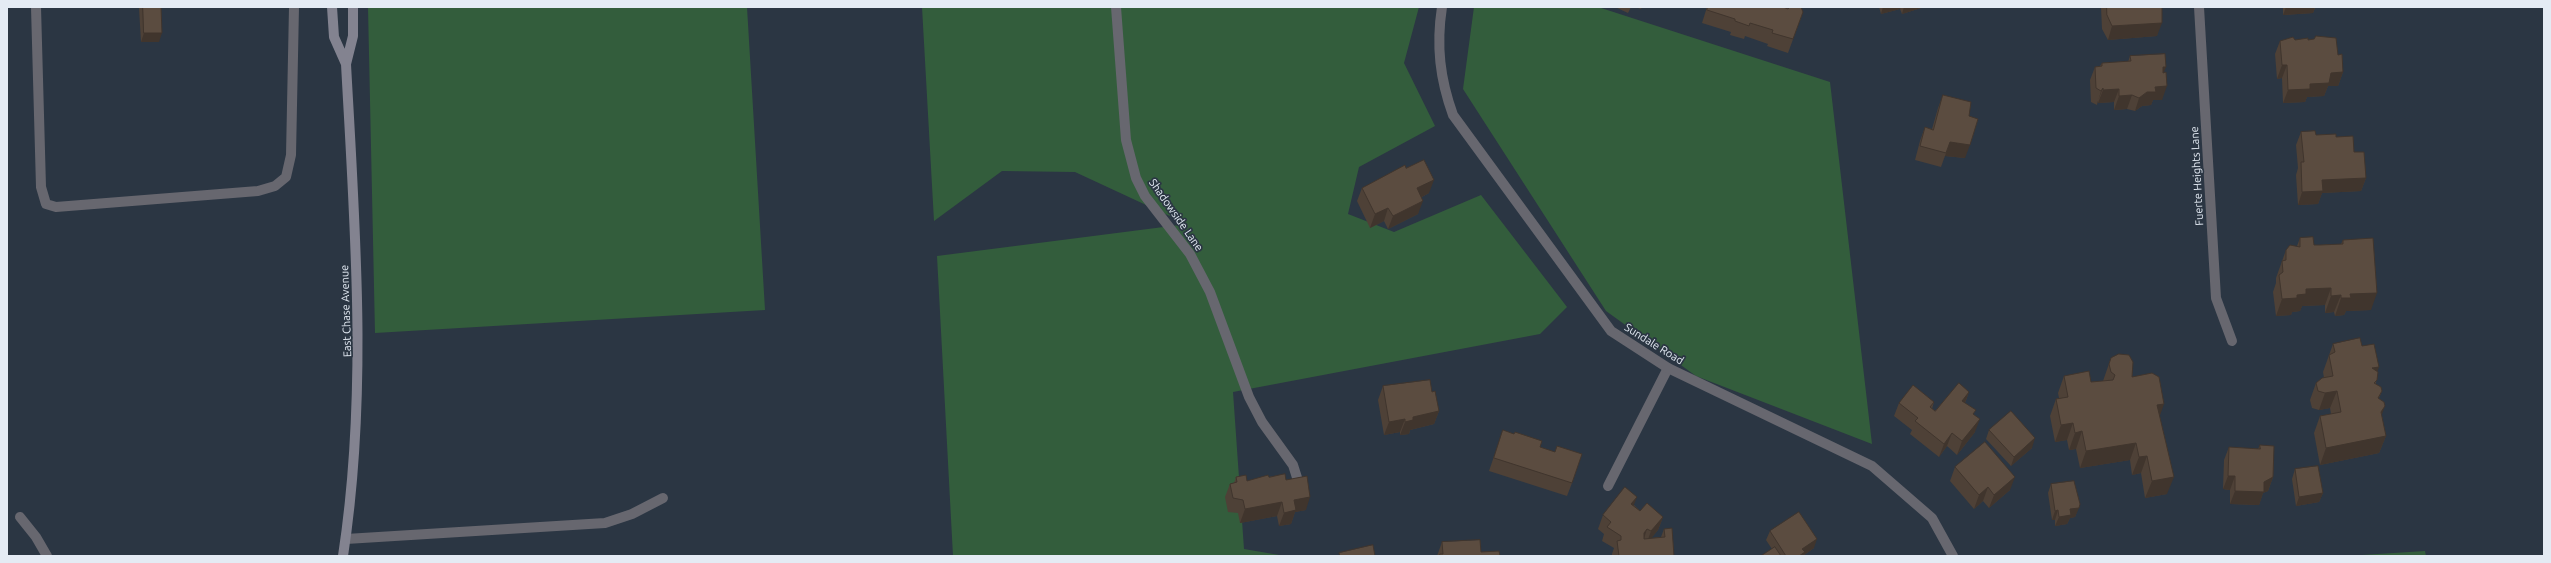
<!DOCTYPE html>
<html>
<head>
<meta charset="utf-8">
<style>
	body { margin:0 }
	#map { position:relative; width:2551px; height:563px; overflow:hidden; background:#2b3643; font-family:Ubuntu,sans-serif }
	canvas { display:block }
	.frame { position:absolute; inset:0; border:8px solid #e4ebf4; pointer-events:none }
</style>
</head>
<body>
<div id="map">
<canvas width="2551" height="563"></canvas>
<div class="frame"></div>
</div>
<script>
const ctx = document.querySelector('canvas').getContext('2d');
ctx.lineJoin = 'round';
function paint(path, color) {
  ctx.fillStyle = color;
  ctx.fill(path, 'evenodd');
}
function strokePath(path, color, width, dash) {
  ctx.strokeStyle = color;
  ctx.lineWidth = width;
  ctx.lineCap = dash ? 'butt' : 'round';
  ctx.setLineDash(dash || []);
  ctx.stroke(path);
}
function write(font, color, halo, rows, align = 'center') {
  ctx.font = font + ' Ubuntu,sans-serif';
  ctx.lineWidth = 3.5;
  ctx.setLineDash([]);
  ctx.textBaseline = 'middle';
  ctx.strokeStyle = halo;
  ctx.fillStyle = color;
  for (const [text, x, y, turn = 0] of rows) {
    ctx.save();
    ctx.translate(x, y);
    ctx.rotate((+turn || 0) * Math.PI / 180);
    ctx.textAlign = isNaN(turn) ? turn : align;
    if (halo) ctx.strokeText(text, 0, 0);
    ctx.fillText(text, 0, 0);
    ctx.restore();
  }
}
const green = new Path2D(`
	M368,7H747L765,310L375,333Z
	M922,7H1419L1404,63L1435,126L1359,167L1348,214L1394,232L1481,195L1567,307L1540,334L1233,392L1244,549L1285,556H953L937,256L1187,224L1075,172L1002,171L934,221Z
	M1474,7H1598L1830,82L1872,444L1696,376L1606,311L1463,89Z
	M2425,551L2426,556H2346Z`);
const lane = new Path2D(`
	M36,7L41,187L46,204L56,207L258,191L275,186L286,177L291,155L294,7
	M1608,486L1668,368
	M20,517L36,537L47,556
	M346,539L605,523L632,514L663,498`);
const street = new Path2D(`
	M1116,7L1126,140L1136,178L1145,196L1190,254L1210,292L1249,397L1262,422L1293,465L1300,487
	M1442,7C1436,46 1440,79 1453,115L1611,331L1668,368L1872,466L1932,518L1953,556
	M2199,7L2216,298L2232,341`);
const secondary = new Path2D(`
	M332,7L334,37L346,64
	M343,556C368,392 355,229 346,64L353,36V7`);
const wall = new Path2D(`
	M140,7H161L159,42H141L139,8Z
	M1615,7H1631L1628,13Z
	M1635,7H1642L1641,9Z
	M1707,7H1783L1803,12L1788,53L1767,46L1768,44L1745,36L1744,39L1730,35L1731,32L1702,23Z
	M1879,7H1921V8L1902,14L1900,9L1881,14Z
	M2101,7H2162L2157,36L2108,40L2102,29Z
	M2283,7H2327L2315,8L2313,13L2283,15Z
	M2308,40L2338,55L2343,72L2338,86H2328L2324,96L2307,97L2305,102L2283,103L2282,78L2277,79L2275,54L2280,41Z
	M2130,56L2164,73L2162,100H2153L2151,105L2142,106L2135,111L2127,109L2114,110V102L2098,103V101L2097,105L2091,102L2090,80L2095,67L2100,66L2102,63L2128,62Z
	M1943,95L1969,116L1965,158L1945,156L1941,167L1915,160L1920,141L1925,127L1932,129L1938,108Z
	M2301,132L2316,135L2336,137L2354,152L2366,178L2361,191L2322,193L2318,204L2298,205L2296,175L2298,168L2296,145Z
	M1406,168L1429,193L1422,197L1418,214L1388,229L1384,221L1370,228L1357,201L1362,188Z
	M2300,238L2314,245H2320L2341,244L2343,240L2371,310L2346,311L2344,315L2335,316L2334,312L2325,313V305L2302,306L2300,311L2292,312L2291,315L2276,316L2273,292L2276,283V278L2286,250L2297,246Z
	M2333,344L2362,346L2377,372L2376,384L2382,391L2379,398L2381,416L2386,436L2379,453L2320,465L2314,433L2320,416L2331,414L2330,408L2319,410L2312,408L2310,400L2316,383L2324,378L2323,372Z
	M2111,358L2132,377L2160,417L2167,494L2145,498L2141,473L2132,475L2130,460L2080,468L2076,449L2069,450L2067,440L2055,442L2050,416L2056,399L2059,398L2058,393L2064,376L2091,382L2103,381Z
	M1383,386L1432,392L1439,411L1434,424L1410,430L1409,434L1400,435V432L1384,435L1378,400Z
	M1969,392L1965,403L1974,415L1975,432L1957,455L1947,446L1939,457L1910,434L1912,430L1894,416L1899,403L1934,402L1932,409L1935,411Z
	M1503,430L1540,447L1555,452L1572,483L1567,496L1489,471Z
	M1989,430L2032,448L2011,466L1986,439Z
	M2260,445L2273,477L2268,491L2263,493L2259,505L2230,504V490L2223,489L2224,460L2229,447L2258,449Z
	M1955,467L2010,490L1989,508L1983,501L1974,509L1950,481Z
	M2295,469L2323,493L2319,502L2296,506L2292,479Z
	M1236,477L1247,481L1269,477L1286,480L1306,510L1295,512L1291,524L1279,526L1277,516L1240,523L1238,513L1228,512L1225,497L1230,484L1234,483Z
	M2051,484L2080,504L2075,517L2070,518L2067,524L2055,526V520H2052L2048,493Z
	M1634,505L1640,511L1663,517L1658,530L1651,538L1661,537L1664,529L1674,556H1612V554L1614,548L1602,541L1604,534L1598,529L1603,515Z
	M1770,531L1814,548L1804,555L1803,556H1761L1772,549L1766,540Z
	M1442,542L1481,552L1500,556H1437Z`);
const shadedWall = new Path2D(`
	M1883,7H1901L1900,9L1881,14Z
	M1904,7H1921V8L1902,14Z
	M2286,7H2315L2313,13L2283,15Z
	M2162,23L2157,36L2108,40L2112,26Z
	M144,33H162L159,42H141Z
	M2282,65H2287L2282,78L2277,79Z
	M2163,67H2166L2161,80Z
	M2343,72L2338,86H2328L2324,96L2307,97L2305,102L2283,103L2288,90L2310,84L2331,73Z
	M2167,86L2162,100H2153L2151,105L2142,106L2135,111L2139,98L2155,87Z
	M2103,88L2098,101L2097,105L2101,91Z
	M2119,89L2114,102L2098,103L2103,90Z
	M2132,95L2127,109L2114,110L2119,96Z
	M1950,142L1970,145L1965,158L1945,156L1941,167Z
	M2366,178L2361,191L2322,193L2318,204L2298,205L2302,192L2322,180Z
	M1434,180L1429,193L1412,202L1417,188Z
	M1423,201L1418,214L1388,229L1393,216Z
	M1388,208L1384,221L1370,228L1375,214Z
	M2331,288L2325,305L2302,306L2300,311L2292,312L2291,315L2276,316L2282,299L2297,295L2306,289Z
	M2377,293L2371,310L2346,311L2344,315L2335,316L2341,298L2350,294Z
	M2341,295L2334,312L2325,313L2331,296Z
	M2379,367L2373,384L2372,368Z
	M2337,391L2330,408L2319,410L2325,393Z
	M1969,392L1964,405L1962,401Z
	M2164,404L2158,421L2157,405Z
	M2385,406L2379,423L2381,412Z
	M1439,411L1434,424L1410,430L1409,434L1400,435L1405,422L1413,417Z
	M1405,419L1400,432L1384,435L1389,422Z
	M1980,419L1975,432L1957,455L1962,441Z
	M2073,423L2067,440L2055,442L2061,425Z
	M2082,431L2076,449L2069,450L2075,433Z
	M1952,433L1947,446L1939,457L1944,444Z
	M2386,436L2379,453L2320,465L2326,448Z
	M2035,438L2032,448L2011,466L2014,457Z
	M2136,443L2130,460L2080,468L2086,451Z
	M2147,456L2141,473L2132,475L2139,457Z
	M2228,476H2235L2230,490L2223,489Z
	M2015,477L2010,490L1989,508L1994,495Z
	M2174,477L2167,494L2145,498L2152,481Z
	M2273,477L2268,491L2263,493L2259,505L2230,504L2235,491L2264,482Z
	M1988,487L1983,501L1974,509L1979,495Z
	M2323,493L2319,502L2296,506L2299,497Z
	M1310,497L1306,510L1295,512L1291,524L1279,526L1284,513L1294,500Z
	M1637,497L1632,510L1631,504Z
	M1282,502L1277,516L1240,523L1245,509Z
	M2079,508L2075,517L2070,518L2067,524L2055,526L2059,517L2070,509Z
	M2058,510L2055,520H2052L2055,511Z
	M1663,517L1658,530L1646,545L1651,531Z
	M1647,529L1643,542L1644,533Z
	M1817,539L1814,548L1804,555L1803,556H1799L1802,549Z`);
const building = new Path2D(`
	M143,7H161L162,33H144Z
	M1708,7H1783L1788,9L1790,7H1801L1803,12L1793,39L1772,33L1773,30L1750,23L1749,26L1735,21V19L1707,10Z
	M2107,7H2162V23L2112,26L2107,15Z
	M2316,36L2336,38L2338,55L2342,54L2343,72L2331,73L2329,83L2310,84V89L2288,90L2287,65H2282L2280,41L2293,37L2295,40L2308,38V40L2314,39Z
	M2165,54L2166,67H2163V73L2166,72L2167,86L2155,87L2156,92H2147L2139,98L2132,95L2119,96V89L2103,90V88L2101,91L2096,88L2095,67L2102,66V63L2131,61L2130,56Z
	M1943,95L1971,102L1969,116L1978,119L1970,145L1950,142L1946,153L1920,146L1925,127L1933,130Z
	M2315,131L2316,135L2336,134V137L2353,136L2354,152H2364L2366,178L2322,180L2323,191L2302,192L2301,162H2304L2301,132Z
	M1424,160L1434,180L1417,188L1423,201L1393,216L1388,208L1375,214L1362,188L1405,165L1406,168Z
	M2313,237L2314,245H2320L2343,244V240L2373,238L2377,293L2350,294L2351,298H2341V295L2331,296V288L2306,289V294L2297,295V298L2282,299L2279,275L2283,272L2282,261L2286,260V250L2290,245L2300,247V238Z
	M2360,338L2362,346L2374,344L2379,367L2372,368L2378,372L2377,380L2374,383L2381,387L2382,391L2378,398L2384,402L2385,406L2381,412L2386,436L2326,448L2320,416L2341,412L2337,391L2325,393L2318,391L2316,383L2322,378L2333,376L2329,355L2335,352L2333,344Z
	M2119,354L2129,355L2133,362L2132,377L2152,373L2159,377L2164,404L2157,405L2174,477L2152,481L2147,456L2139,457L2136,443L2086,451L2082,431L2075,433L2073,423L2061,425L2056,399L2068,397L2064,376L2089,371L2091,382L2113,380L2115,375L2111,372L2109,364L2111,358Z
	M1430,380L1432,392L1435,391L1439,411L1413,417V420L1405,422V419L1389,422L1383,386Z
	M1959,383L1969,392L1962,401L1976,410L1973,414L1980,419L1962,441L1952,433L1944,444L1915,421L1918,418L1899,403L1913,385L1934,402L1930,407L1935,411Z
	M2011,411L2035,438L2014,457L1989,430Z
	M1503,430L1514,434L1515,432L1542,441L1540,447L1555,452L1557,446L1582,454L1572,483L1494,458Z
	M1985,442L2015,477L1994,495L1988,487L1979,495L1955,467Z
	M2260,445L2274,446L2273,477L2264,482V492L2235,491V476H2228L2229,447L2260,449Z
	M2318,466L2323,493L2299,497L2295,469Z
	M1285,474L1286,480L1307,476L1310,497L1294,500L1296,510L1284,513L1282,502L1245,509L1243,500L1233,498L1230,484L1237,482L1236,477L1246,475L1247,481L1268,475L1269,477Z
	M2074,481L2080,504L2079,508L2070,509L2071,515L2059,517L2058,510L2055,511L2051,484Z
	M1625,487L1637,497L1631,504L1640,511L1647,503L1663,517L1651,531L1647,529L1644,533V539L1665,537L1664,529L1672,528L1674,556H1619L1617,541L1621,540V536L1607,527L1611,522L1603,515Z
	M1799,512L1817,539L1802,549L1805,552L1799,556H1786L1770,531Z
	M1480,540L1481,552L1499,551L1500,556H1439L1440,554H1443L1442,542Z
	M1373,545L1375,556H1340L1339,553Z
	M1775,547L1781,556H1761Z`);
const streetNames = [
	["Fuerte Heights Lane",2197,176,-93],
	["Shadowside Lane",1176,215,55],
	["East Chase Avenue",346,311,-92],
	["Sundale Road",1654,344,32]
];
paint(green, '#335d3c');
strokePath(lane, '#67676f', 10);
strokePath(street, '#67676f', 10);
strokePath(secondary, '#838390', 10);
paint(wall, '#4e4137');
paint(shadedWall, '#40352d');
paint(building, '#5b4c40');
strokePath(building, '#40352d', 1);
write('11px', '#e4ebf4', '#2b3643', streetNames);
</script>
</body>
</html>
